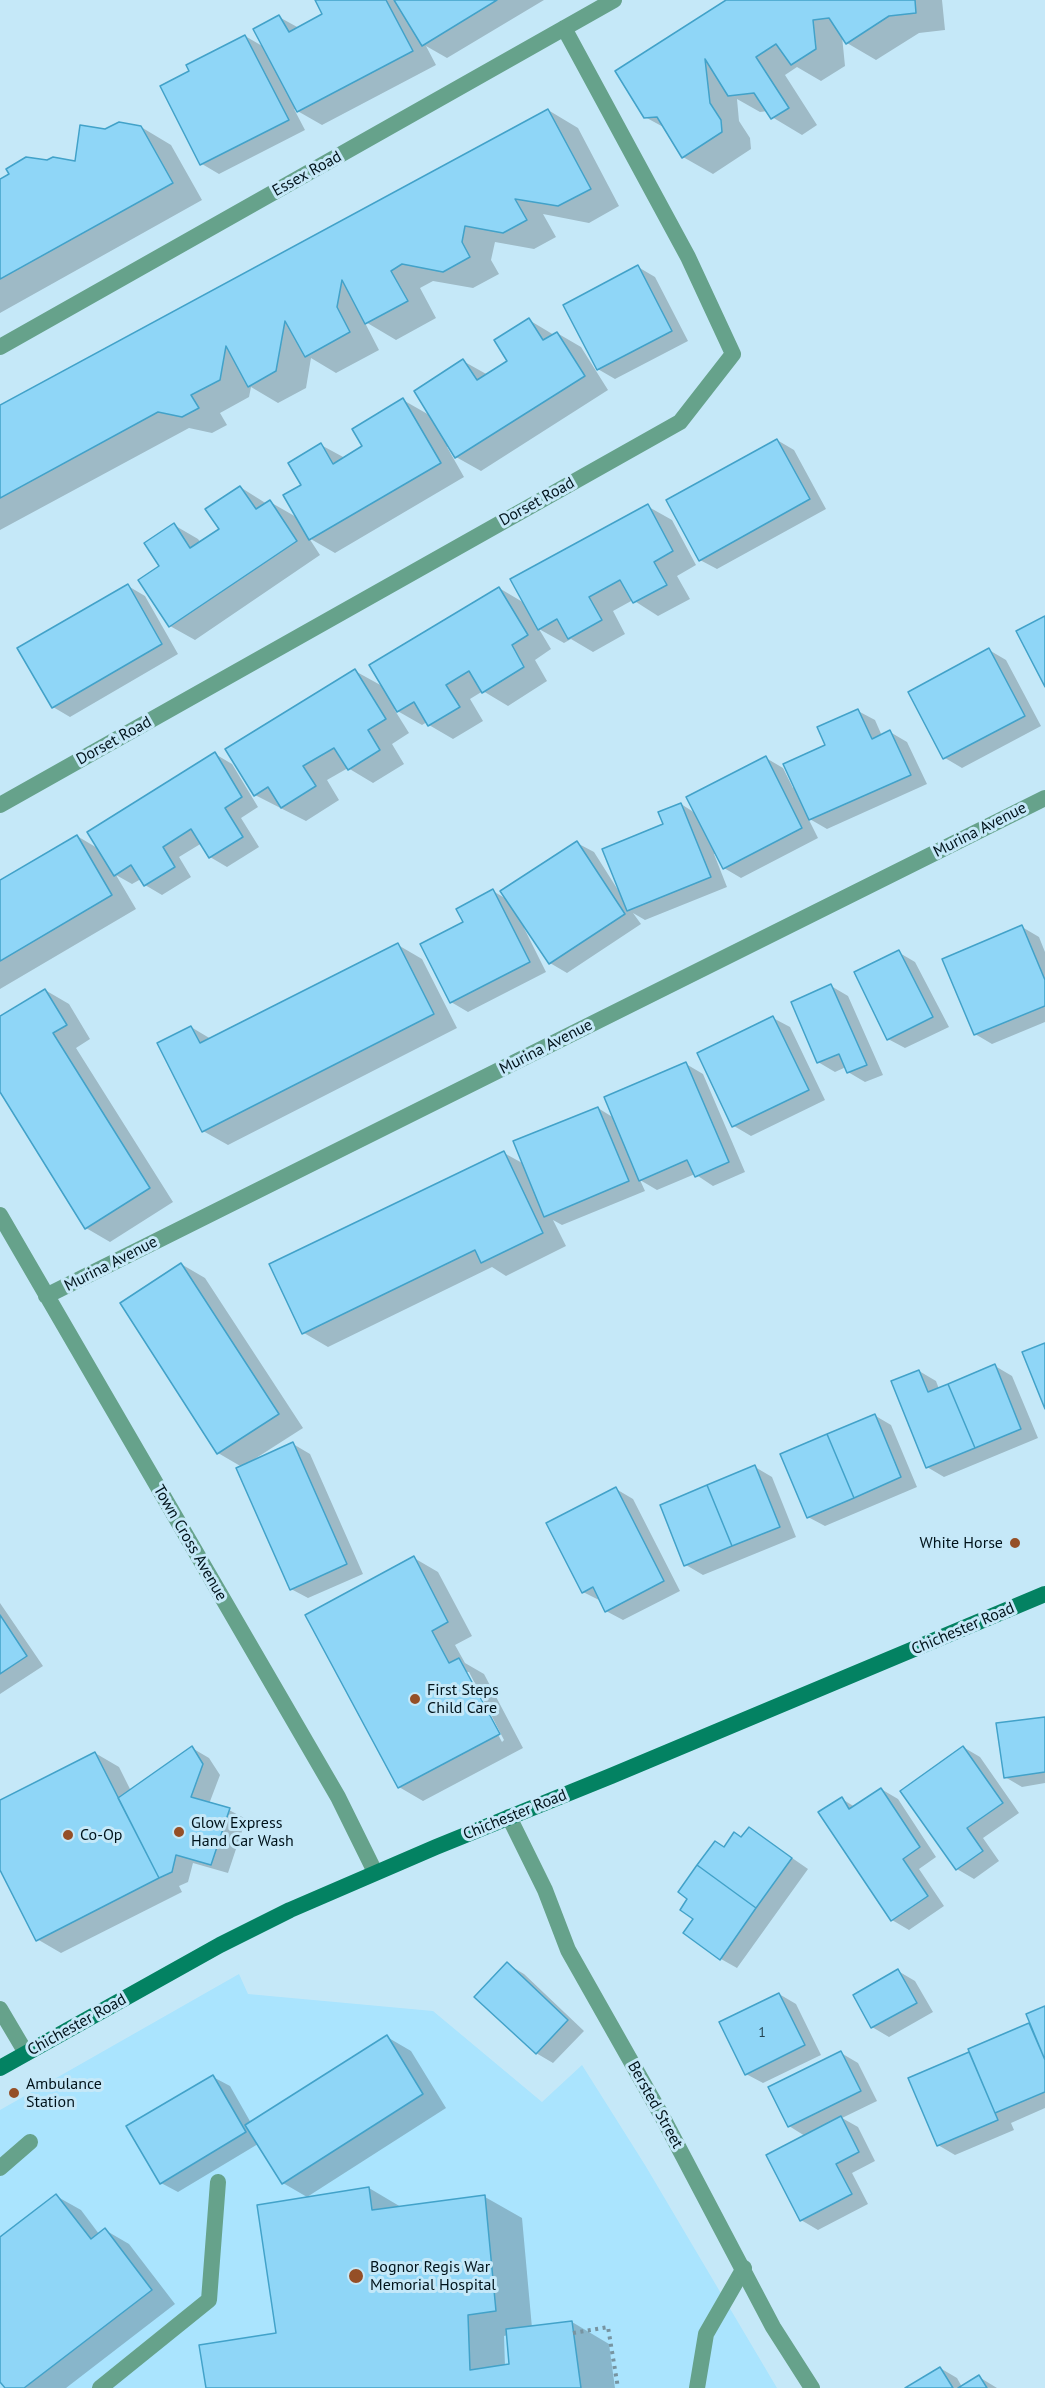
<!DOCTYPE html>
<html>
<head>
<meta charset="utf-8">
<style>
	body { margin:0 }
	canvas { display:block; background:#c5e8f8 }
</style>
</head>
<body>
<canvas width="1045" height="2388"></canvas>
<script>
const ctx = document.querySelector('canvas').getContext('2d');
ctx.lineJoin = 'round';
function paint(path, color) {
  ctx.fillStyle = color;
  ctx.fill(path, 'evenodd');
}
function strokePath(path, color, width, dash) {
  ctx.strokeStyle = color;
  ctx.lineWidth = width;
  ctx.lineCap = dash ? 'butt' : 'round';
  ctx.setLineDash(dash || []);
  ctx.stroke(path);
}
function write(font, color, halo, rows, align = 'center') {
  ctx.font = font + ' "PT Sans",sans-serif';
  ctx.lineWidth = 6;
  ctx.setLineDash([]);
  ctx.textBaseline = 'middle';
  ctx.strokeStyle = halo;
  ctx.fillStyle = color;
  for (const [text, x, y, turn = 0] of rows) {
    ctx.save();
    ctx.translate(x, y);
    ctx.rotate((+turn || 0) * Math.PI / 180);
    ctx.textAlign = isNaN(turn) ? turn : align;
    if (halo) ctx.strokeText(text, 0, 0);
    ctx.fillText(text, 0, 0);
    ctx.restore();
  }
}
const built = new Path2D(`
	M239,1974L248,1994L433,2011L542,2102L582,2065L645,2165L777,2388H0V2110Z`);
const shadow = new Path2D(`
	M316,0H544L447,58L426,46L436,65L322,125L294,109L305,130L219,174L202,164L191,72L245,36L264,47L279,17L299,28L324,15Z
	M729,0H942L945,30L919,33L876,60L847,43L842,36L845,66L821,81L797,67L785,75L817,125L802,135L772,117L768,111L760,112L737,99L739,121L750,138L751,149L713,174L683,157L667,129L645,117Z
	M548,110L578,128L619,206L589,223L543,214L556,237L534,249L495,242L491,260L499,274L473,288L433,281L420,288L436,318L396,340L364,321L379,350L336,373L311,358L306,388L278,403L251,387L249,397L220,413L227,425L212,433L189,428L0,530V406Z
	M141,127L171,145L202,200L0,313V181L11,175L76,163L105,131Z
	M638,267L655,277L688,341L615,379L596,368Z
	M529,320L554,335L557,333L581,347L608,390L481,471L456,457L449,446L447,447L464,477L335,553L309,538L320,555L195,640L170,626L140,580L162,567L174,525L198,539L201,543L221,530L240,487L267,504L270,502L298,518L303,486L321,445L345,458L364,447L403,400L431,416L463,361L488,375L509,361Z
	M777,440L794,450L826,509L717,569L700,560Z
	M647,506L672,520L696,565L677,576L690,599L658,616L633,600L613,611L625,634L593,652L571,639L564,643L539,629L551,649L535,660L547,681L508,706L483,691L470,699L483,721L453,739L429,725L427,722L422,725L394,709L409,733L392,744L404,764L373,783L348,768L327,780L339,800L306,821L255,795L355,671L384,687L499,588L526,604Z
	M128,586L145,596L178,654L70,717L53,707Z
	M989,650L1006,660L1041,726L962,768L945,758Z
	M858,711L875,720L882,736L890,732L907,742L927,784L827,829L808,818L818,838L741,878L724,868L716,853L714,854L727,887L645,920L633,913L641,924L567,973L550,963L526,927L524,928L546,972L468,1012L451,1002L465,922L493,891L508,900L577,843L594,852L618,890L681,804L695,813L766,758L783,768L793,788L795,786Z
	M215,754L232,764L258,807L241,818L259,847L227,867L210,857L202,843L179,857L191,877L162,895L145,885L141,879L132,884L116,875L136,909L0,989V881L77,836L99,849Z
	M1022,927L1039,937L1045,952V1022L992,1044L975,1034Z
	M398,945L422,959L457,1028L228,1145L203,1131L191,1027L211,1039Z
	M898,952L915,962L949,1027L905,1048L888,1039Z
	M831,986L848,996L883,1075L865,1082L848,1072L846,1067L835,1072L818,1062Z
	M45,990L69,1004L90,1039L76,1048L173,1202L110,1242L86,1228L0,1090V1018Z
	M773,1018L790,1027L825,1100L751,1136L734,1126Z
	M686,1064L703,1074L745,1172L713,1186L695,1174L657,1190L640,1180L645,1191L562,1225L553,1220L566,1246L506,1276L492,1267L328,1347L304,1333L504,1153L524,1164L598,1108L614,1118Z
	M181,1264L205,1278L303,1428L253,1460L254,1461L293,1444L310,1454L363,1574L308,1598L291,1589L242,1467L218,1453Z
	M995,1366L1012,1376L1038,1438L944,1477L927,1467L919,1371L936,1381L939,1389Z
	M874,1415L891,1425L917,1487L825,1526L808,1517Z
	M755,1467L772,1477L796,1537L703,1575L686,1565Z
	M616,1489L633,1499L680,1591L623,1620L606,1611L601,1601L583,1592Z
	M414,1558L438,1572L472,1636L455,1645L465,1663L484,1674L523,1748L423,1801L399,1787ZM465,1672H469L504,1740L502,1742Z
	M0,1603L43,1666L0,1694Z
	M1045,1718V1783L1022,1787L1005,1777Z
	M963,1747L980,1757L1019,1813L983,1838L999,1861L974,1879L957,1869Z
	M192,1748L209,1758L220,1775L209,1804L229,1810L246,1819L228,1873L193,1863L188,1882L179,1886L182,1892L61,1953L37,1939L0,1866V1802L95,1753L119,1767L131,1791Z
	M881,1789L898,1799L936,1857L919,1869L944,1906L909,1930L892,1920L842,1799L855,1807Z
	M749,1828L808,1869L737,1968L721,1959L695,1919L689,1898L725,1848L742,1838Z
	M507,1964L524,1974L584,2031L553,2063L536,2053Z
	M898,1971L915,1981L933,2012L889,2037L872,2027Z
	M779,1994L796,2004L821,2055L763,2083L746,2074Z
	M1045,2008V2108L1011,2123L1014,2130L955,2155L938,2145L910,2079L1031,2024Z
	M387,2037L411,2051L446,2108L307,2197L283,2183L258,2144L178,2192L161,2183L213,2077L230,2086L251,2123Z
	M841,2053L858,2063L877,2101L842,2118L858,2127L875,2161L852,2173L868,2204L818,2230L801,2220L805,2136L789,2126L770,2088Z
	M369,2188L401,2207L485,2197L522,2218L532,2328L572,2322L609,2344L615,2388H207L277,2334ZM508,2335L511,2365L505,2366L504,2336Z
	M56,2196L81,2210L99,2234L105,2230L129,2244L175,2304L66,2388H7L0,2379V2239Z
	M940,2368L957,2378L962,2387L979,2377L997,2388H908Z`);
const building = new Path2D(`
	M315,0H386L413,51L297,112L253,29L279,15L289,32L322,14Z
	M394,0H497L422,46Z
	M726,0H915L916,13L889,16L846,44L829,18L813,20L816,49L791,65L776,44L756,57L789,108L771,119L754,93L728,96L705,59L710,103L721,120L722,132L682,158L657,117L644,118L615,71Z
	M245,35L289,120L200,165L160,86L189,71L186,65Z
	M548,109L591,189L558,206L515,199L527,220L503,233L465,226L462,242L470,257L443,272L402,264L391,271L408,301L365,324L342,280L337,307L350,332L305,357L285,321L276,371L248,387L226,346L220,380L191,395L199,408L182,417L158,412L0,498V405Z
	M119,122L141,126L173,183L0,279V179L9,174L6,169L26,157L47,160L53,157L75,161L80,125L105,129Z
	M638,265L672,331L597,370L563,305Z
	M529,318L543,340L557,332L585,376L455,458L414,391L463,359L477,380L507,361L494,340Z
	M403,398L441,463L309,540L283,495L301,485L288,463L321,443L333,464L362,446L352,429Z
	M777,439L810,499L699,561L666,500Z
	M240,486L256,509L270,500L297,541L169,627L138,580L159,566L144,543L174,523L190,548L219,529L205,509Z
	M648,504L673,551L654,562L667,585L633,603L620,580L589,597L602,620L568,639L557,619L538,630L510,579Z
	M128,584L162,644L52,708L17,648Z
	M499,587L528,635L512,645L524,667L482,693L469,671L446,685L460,707L428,726L414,702L397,712L369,665Z
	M1045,616V687L1016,631Z
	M989,648L1025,716L943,759L908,692Z
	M355,669L386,719L368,730L380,750L348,770L334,748L303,766L316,786L281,808L268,787L254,796L225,749Z
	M858,709L872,739L890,730L911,775L809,820L783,764L825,745L817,727Z
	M215,752L242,797L225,808L243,837L209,858L191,829L163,847L175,867L144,886L131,865L114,876L87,832Z
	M766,756L802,828L723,869L686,797Z
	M681,803L711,877L627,911L602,849L663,824L658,812Z
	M77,835L112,895L0,961V880Z
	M577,841L625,914L549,964L500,891Z
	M493,889L530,962L450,1003L420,944L463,922L456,909Z
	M1022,925L1045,980V1006L974,1035L942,959Z
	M398,943L434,1014L202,1132L157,1043L191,1026L200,1043Z
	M899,950L933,1017L887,1040L854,972Z
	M831,984L867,1065L847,1073L839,1054L817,1063L791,1002Z
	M45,989L67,1025L53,1033L150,1188L85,1229L0,1092V1016Z
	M773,1016L809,1090L732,1127L697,1053Z
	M686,1062L729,1162L695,1177L687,1160L639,1181L604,1097Z
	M598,1107L629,1181L544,1217L513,1141Z
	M504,1151L543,1233L481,1263L475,1250L302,1334L269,1264Z
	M181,1263L279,1414L217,1454L120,1303Z
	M1045,1343V1409L1022,1352Z
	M995,1364L1021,1429L975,1448L948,1384Z
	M919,1370L928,1392L948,1384L975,1448L926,1468L891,1381Z
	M875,1414L901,1477L854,1498L827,1434Z
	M827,1434L854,1498L807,1518L780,1454Z
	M293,1442L347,1564L290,1590L236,1468Z
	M755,1465L780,1527L732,1546L707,1485Z
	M707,1485L732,1546L684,1566L660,1505Z
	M616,1487L664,1581L605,1612L593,1587L582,1593L546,1523Z
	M414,1556L448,1622L432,1631L449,1663L459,1658L500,1734L398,1788L305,1615Z
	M0,1615L27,1656L0,1674Z
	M1045,1717V1772L1004,1778L996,1723Z
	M192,1746L203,1764L191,1797L230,1808L211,1865L176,1855L172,1872L159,1878L118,1798Z
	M963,1746L1003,1803L967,1828L983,1851L956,1870L900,1791Z
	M95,1752L159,1878L36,1941L0,1870V1800Z
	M881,1788L920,1847L903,1859L928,1896L891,1921L818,1812L842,1797L849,1809Z
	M749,1827L792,1858L756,1908L697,1865L715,1841L724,1847L734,1832L741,1837Z
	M697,1865L756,1908L720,1960L683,1933L693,1919L680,1910L687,1899L678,1892Z
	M507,1962L568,2020L536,2054L474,1997Z
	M898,1969L917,2003L871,2028L853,1995Z
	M779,1993L805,2045L745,2075L719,2022Z
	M1045,2006V2060L1026,2014Z
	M1029,2023L1045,2060V2092L995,2113L968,2049Z
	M387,2035L423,2094L282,2184L245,2125Z
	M841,2051L861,2091L788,2127L768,2087Z
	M969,2052L998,2120L937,2146L908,2078Z
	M213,2075L246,2132L160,2184L126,2126Z
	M841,2116L859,2152L836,2164L852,2194L800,2221L766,2155Z
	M369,2187L372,2210L485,2195L496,2311L468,2315L470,2370L509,2364L506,2329L572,2321L581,2388H206L199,2345L276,2333L257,2205Z
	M56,2194L91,2239L105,2228L152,2290L24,2388H5L0,2382V2237Z
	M940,2367L953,2388H905Z
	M979,2375L987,2388H958Z`);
const path = new Path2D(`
	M573,2333L608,2327L618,2388`);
const service = new Path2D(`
	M0,2168L30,2142
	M100,2388L209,2300L218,2182
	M697,2388L706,2334L744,2268`);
const minor = new Path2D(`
	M0,347L614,0
	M0,805L680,422L733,354L688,257L564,28
	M0,1215L338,1797L375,1872
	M46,1296L1045,798
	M509,1817L545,1890L568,1950L663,2118L773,2327L812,2388
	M0,2009L26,2053`);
const secondary = new Path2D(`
	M0,2068L220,1945L290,1910L436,1847L611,1776L1045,1594`);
const markers = [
	[1015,1543,6,"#954f27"],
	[415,1699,6,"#954f27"],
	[179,1832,6,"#954f27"],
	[68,1835,6,"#954f27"],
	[14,2093,6,"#954f27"],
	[356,2276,8,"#954f27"]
];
const numberNames = [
	["1",762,2033]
];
const streetNames = [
	["Essex Road",307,174,-29],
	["Dorset Road",537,502,-29],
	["Dorset Road",114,741,-29],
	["Murina Avenue",980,830,-27],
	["Murina Avenue",546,1047,-27],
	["Murina Avenue",111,1264,-27],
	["Town Cross Avenue",190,1543,60],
	["Chichester Road",963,1629,-23],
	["Chichester Road",515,1815,-22],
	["Chichester Road",77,2025,-29],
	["Bersted Street",655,2105,61]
];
const poiNames = [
	["White Horse",1003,1543,"right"],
	["First Steps",427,1690],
	["Child Care",427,1708],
	["Glow Express",191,1823],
	["Hand Car Wash",191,1841],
	["Co-Op",80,1835],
	["Ambulance",26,2084],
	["Station",26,2102],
	["Bognor Regis War",370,2267],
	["Memorial Hospital",370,2285]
];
paint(built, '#aae4fe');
paint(shadow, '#0003');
paint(building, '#8fd6f7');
strokePath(building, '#42a2c9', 1.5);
strokePath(path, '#7794a1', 4, [3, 4.5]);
strokePath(service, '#66a28b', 16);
strokePath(minor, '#66a28b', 16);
strokePath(secondary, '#038262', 16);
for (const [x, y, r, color] of markers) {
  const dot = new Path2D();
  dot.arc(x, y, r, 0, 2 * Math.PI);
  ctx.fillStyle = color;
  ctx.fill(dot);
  strokePath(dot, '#c5e8f8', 2);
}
write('14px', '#244452', null, numberNames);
write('16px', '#01131b', '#c5e8f8', streetNames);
write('16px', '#01131b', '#c5e8f8', poiNames, 'left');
</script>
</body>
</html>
